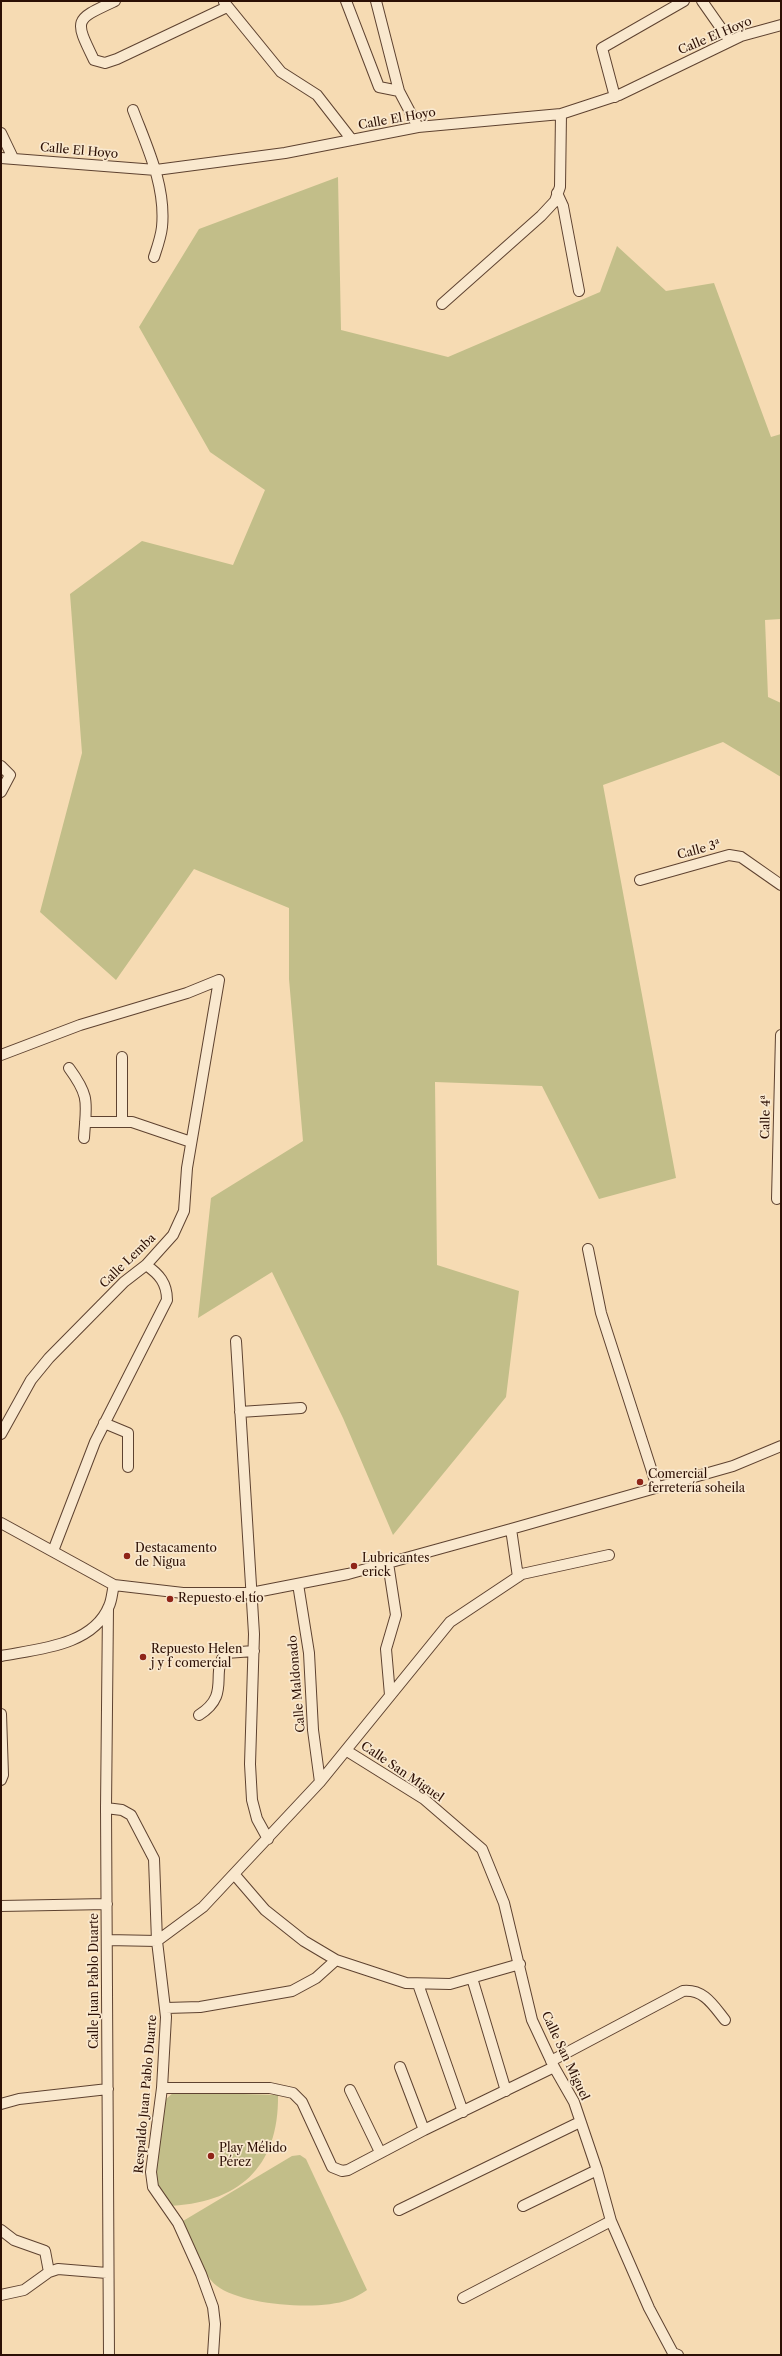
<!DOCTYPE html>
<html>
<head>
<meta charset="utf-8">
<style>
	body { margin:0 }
	#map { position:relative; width:782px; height:2356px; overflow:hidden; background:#f6dbb3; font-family:"Libre Caslon Text",serif }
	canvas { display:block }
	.frame { position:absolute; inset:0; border:2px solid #2c0f04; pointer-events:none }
</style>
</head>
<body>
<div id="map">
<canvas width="782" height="2356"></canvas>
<div class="frame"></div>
</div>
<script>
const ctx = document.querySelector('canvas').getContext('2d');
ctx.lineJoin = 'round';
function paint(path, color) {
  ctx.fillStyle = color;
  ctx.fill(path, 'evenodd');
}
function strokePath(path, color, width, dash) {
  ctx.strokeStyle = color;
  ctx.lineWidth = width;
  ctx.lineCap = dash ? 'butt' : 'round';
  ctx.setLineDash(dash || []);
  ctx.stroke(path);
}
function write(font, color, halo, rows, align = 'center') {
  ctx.font = font + ' "Libre Caslon Text",serif';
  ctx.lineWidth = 3.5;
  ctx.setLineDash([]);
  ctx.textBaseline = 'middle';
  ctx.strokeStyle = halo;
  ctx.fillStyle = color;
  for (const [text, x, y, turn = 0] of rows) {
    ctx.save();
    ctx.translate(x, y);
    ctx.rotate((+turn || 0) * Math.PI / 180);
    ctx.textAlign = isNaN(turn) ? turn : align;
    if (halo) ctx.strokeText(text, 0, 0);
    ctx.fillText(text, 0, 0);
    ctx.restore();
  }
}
const green = new Path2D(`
	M338,177L341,330L448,357L600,292L617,246L666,291L714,283L771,437L781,434V619L765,620L768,697L781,703V777L723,742L603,785L676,1178L599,1199L542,1086L435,1082L437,1265L519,1291L506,1397L393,1535L343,1418L272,1272L198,1318L211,1198L303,1141L289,979V908L194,869L116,980L40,912L82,753L70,594L142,541L233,565L265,490L210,452L139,327L199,229Z
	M174,2092L278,2095C279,2168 238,2204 166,2206L157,2190L153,2173L165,2100Z
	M300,2155L306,2159L367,2290C361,2294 354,2298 348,2300C319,2311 241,2305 217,2286C201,2274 191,2239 183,2221L292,2156Z`);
const minor = new Path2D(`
	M115,1C74,20 74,19 94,60L105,63L117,59L227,7
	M346,1L379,87L399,91L418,127
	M376,1L399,91
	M702,1L730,41
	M224,2L281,72L317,95L352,140
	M615,97L602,48L684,1
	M133,110C147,147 166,186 162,227C161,237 157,248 154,257
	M1,133L13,158
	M1,158L156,170L285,153L418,127L561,114L619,95L741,36L781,25
	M557,193L563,206L579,291
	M442,304L541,216L555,201L560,187L561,114
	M1,766L10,775L1,792
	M640,880L729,855L741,857L781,885
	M1,1055L80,1025L187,993L219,980
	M69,1068C91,1098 86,1103 84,1138
	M85,1122H132L191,1142
	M122,1122V1057
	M777,1199L781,1035
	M588,1249L601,1313L657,1487
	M236,1341L254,1634L250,1764L252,1800L257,1819L268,1839
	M240,1412L301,1408
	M104,1423L128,1433V1467
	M1,1434L31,1380L49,1358L124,1282L146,1265L173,1235L184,1211L187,1168L219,980
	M1,1523L114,1585L183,1593H251L348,1574L511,1529L733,1466L781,1446
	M511,1529L518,1577
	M53,1551L95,1442L167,1300C167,1283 159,1274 146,1265
	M388,1563L396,1615L386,1649L390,1695
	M298,1584L309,1653L313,1730L320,1782
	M108,1608L106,1808L109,2355
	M1,1656C37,1649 93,1646 109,1606C112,1600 112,1592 114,1585
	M1,1714L3,1775L1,1780
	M199,1715C232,1694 209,1673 226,1653L254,1651
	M347,1751L424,1799L482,1849L504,1903L532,2020L554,2067L574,2102L597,2170L611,2221L649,2308L673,2353L678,2355
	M106,1808L122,1810L131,1815L154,1859L157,1941L166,2017L162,2088L151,2172L153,2187L178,2223L201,2274L213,2307L215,2324L213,2355
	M234,1874L265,1910L304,1941L336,1960L406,1983L450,1984L520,1964
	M1,1906L107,1904
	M107,1940L157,1941L203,1907L320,1782L450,1622L522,1574L609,1555
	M472,1978L506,2091
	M418,1984L463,2112
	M166,2008L200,2007L292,1991L316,1978L336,1960
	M551,2061L683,1991C704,1989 713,2005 725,2020
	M400,2067L424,2130
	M162,2088H270L293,2093L302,2102L332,2167L342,2171L348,2170L424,2130L554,2067
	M350,2090L380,2152
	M1,2104L19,2099L108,2089
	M523,2206L597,2170
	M399,2210L580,2122
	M1,2230L14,2240L45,2251L49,2272
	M1,2295L24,2290L49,2272L58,2269L107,2273
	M463,2298L611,2221`);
const markers = [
	[640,1482,4,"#8f2418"],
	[127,1556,4,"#8f2418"],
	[354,1566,4,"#8f2418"],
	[170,1599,4,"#8f2418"],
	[143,1657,4,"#8f2418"],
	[211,2156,4,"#8f2418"]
];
const streetNames = [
	["Calle El Hoyo",715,36,-23],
	["Calle El Hoyo",397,119,-10],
	["Calle El Hoyo",79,151,5],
	["Calle 3ª",699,850,-15],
	["Calle 4ª",766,1117,-89],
	["Calle Lemba",128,1261,-44],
	["Calle Maldonado",297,1684,-95],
	["Calle San Miguel",402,1772,34],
	["Calle Juan Pablo Duarte",95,1981,-90],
	["Calle San Miguel",565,2056,65],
	["Respaldo Juan Pablo Duarte",146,2094,-85]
];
const poiNames = [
	["Comercial",648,1475],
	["ferretería soheila",648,1489],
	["Destacamento",135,1549],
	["de Nigua",135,1563],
	["Lubricantes",362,1559],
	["erick",362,1573],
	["Repuesto el tío",178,1599],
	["Repuesto Helen",151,1650],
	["j y f comercial",151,1664],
	["Play Mélido",219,2149],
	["Pérez",219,2163]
];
paint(green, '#c2be89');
strokePath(minor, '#5e4230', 12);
strokePath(minor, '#f9e8ce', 10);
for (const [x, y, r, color] of markers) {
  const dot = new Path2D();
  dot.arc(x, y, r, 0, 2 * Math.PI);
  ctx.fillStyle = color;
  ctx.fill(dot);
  strokePath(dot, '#f9e8ce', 1.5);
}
write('12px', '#2c0f04', '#f9e8ce', streetNames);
write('12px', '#2c0f04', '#f9e8ce', poiNames, 'left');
</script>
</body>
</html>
